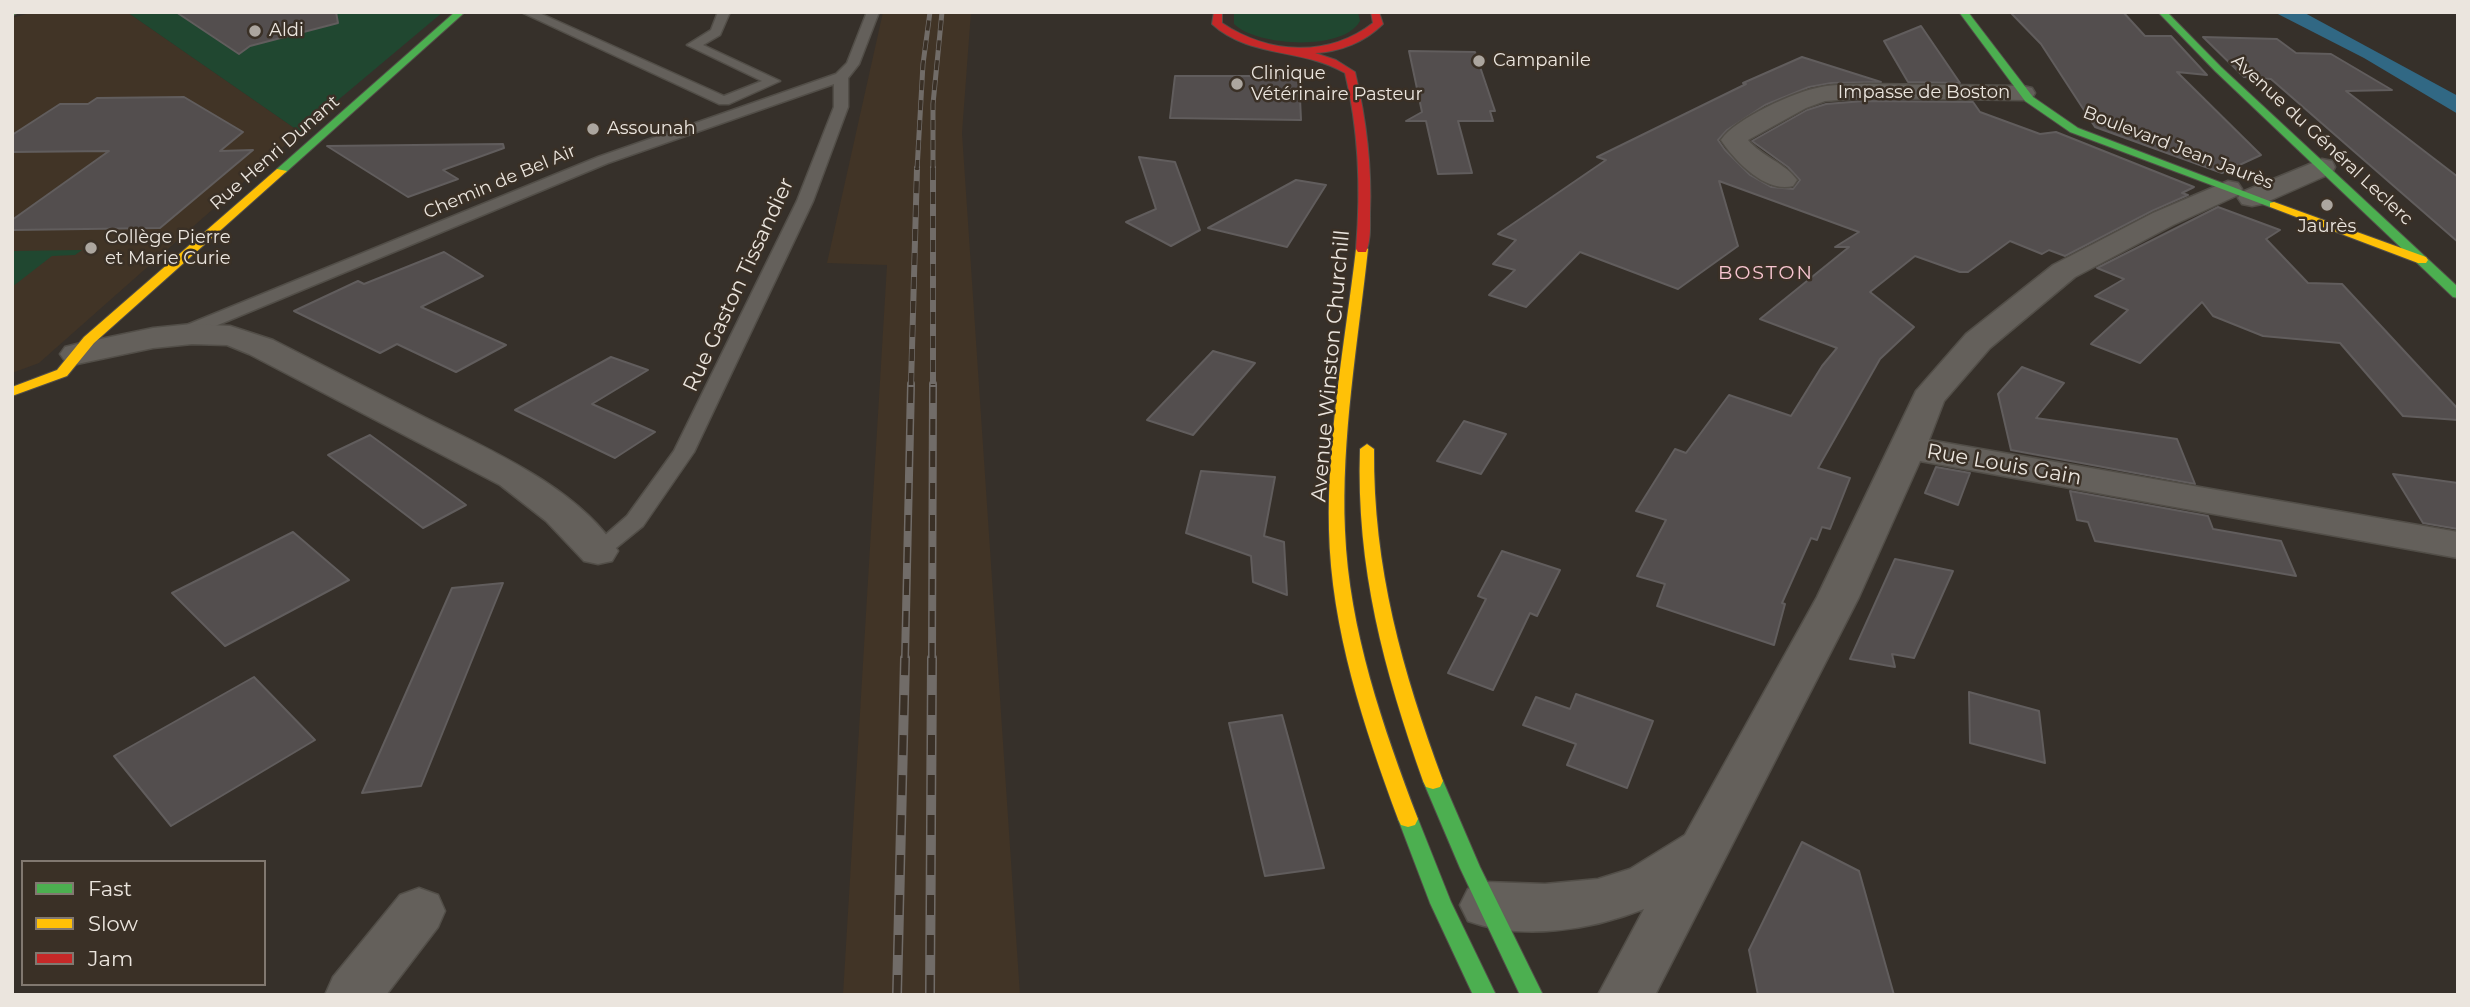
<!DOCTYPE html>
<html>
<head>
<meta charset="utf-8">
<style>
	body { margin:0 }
	#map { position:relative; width:2470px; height:1007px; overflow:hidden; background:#36302a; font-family:Montserrat,sans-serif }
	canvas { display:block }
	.frame { position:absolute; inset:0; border:14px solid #ebe5de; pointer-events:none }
	.legend { position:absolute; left:21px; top:860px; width:245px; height:126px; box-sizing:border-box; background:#3a3026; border:2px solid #817870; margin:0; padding:9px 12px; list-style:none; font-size:21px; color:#ebe5de }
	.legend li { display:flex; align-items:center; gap:14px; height:35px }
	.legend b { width:35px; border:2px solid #817870 }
</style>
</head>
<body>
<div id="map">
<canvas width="2470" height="1007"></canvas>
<div class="frame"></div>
<ul class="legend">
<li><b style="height:9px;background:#4caf50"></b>Fast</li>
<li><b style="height:9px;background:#ffc107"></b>Slow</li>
<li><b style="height:9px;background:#c62828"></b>Jam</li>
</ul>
</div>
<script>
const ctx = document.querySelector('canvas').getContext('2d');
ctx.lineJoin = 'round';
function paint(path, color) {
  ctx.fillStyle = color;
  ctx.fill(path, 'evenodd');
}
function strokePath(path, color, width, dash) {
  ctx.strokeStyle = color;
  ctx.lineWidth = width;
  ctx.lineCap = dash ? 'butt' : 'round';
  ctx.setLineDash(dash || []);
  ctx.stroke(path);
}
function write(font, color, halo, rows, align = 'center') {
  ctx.font = font + ' Montserrat,sans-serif';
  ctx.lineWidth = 5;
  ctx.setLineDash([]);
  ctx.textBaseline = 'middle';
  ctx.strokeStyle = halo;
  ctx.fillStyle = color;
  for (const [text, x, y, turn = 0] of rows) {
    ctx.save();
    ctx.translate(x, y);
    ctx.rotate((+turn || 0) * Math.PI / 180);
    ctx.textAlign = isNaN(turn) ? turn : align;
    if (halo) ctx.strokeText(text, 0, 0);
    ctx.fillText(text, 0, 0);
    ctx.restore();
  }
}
const built = new Path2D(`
	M34,12H127L300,132L39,363L12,373V18Z
	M883,12H971L962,133L1020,995H843L887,265L827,263Z`);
const green = new Path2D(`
	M127,12H443L300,132Z
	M1234,12H1358L1360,21C1343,52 1256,46 1234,24Z
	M82,250L75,255L52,256L12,287V251Z`);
const water = new Path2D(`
	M2274,12H2303L2458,96V114L2364,58Z`);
const building = new Path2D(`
	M176,12H336L338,23L250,46L239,54Z
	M2010,12H2123L2145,36H2171L2207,75L2177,72L2261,155L2222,173L2095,127L2041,44Z
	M1921,26L1960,83L1908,82L1884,41Z
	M2203,37L2277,39L2296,53L2331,54L2392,90L2346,91L2458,177V242L2271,79L2244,77Z
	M1409,51L1475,52L1495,111H1490L1493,121H1458L1472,173L1438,174L1426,121H1406L1422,112Z
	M1802,57L1881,82L1831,83L1809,87L1765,105L1727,130L1718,140L1725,150L1750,175L1771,187L1793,189L1800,180L1788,167L1752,141L1807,110L1826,104L1864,101L1973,102L1980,112L2040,134L2056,132L2194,187L2182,193L2188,195L2152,211L2065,256L2049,250L2042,254L2010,241L1968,272H1960L1915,256L1870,292L1914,327L1880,359L1818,468L1850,478L1830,529L1822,527L1817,540L1811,538L1782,603L1785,604L1774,645L1657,606L1665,584L1637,576L1666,520L1636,511L1675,449L1686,453L1729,395L1791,416L1822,366L1837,348L1760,319L1849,247H1835L1859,232L1719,181L1738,246L1678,289L1580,252L1526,307L1489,295L1515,270L1493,264L1516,240L1498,234L1606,160L1597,157L1746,84L1743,83Z
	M1175,76H1299L1301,120L1170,118Z
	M184,97L243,132L220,151L253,150L160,228L12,230V220L109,151L12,152V135L60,104H88L97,98Z
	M503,144L504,148L443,170L458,179L408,197L327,146Z
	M1139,157L1175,162L1200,230L1171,246L1126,222L1156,209Z
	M1296,180L1326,185L1287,247L1208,228Z
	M2218,207L2280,230L2266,239L2308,283L2342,284L2458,409V420L2403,416L2340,343L2263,336L2213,316L2202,302L2140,363L2091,344L2128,310L2095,296L2124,279L2097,268Z
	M444,252L483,276L421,307L506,345L456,372L397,344L380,353L294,311L358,281L364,284Z
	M1213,351L1255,363L1193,435L1147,420Z
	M611,357L648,370L592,404L655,432L615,458L515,410Z
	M2022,367L2064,383L2036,418L2177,439L2195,484L2011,450L1998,394Z
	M1464,421L1506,434L1481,474L1437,461Z
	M370,435L432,480L466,505L423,528L328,455Z
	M1936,467L1970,473L1958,505L1925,493Z
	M1201,471L1275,477L1264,536L1284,542L1287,595L1253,582L1251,556L1186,533Z
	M2393,474L2458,483V529L2423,523Z
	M2070,491L2208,516L2213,529L2281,541L2296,576L2095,541L2088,522L2077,520Z
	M293,532L349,580L225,646L172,593Z
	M1502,551L1560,570L1537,616L1530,613L1493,690L1448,673L1486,599L1478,596Z
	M1895,559L1953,571L1914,658L1892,654L1895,667L1850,659Z
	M503,583L421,786L362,793L452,588Z
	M254,677L315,740L171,826L114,756Z
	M1969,692L2039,711L2045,763L1970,743Z
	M1576,694L1653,721L1627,788L1567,765L1576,744L1523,725L1536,697L1570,709Z
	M1282,715L1324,868L1265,876L1229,723Z
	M1802,842L1859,871L1894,995H1758L1749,950Z`);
const lane = new Path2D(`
	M521,12H537L724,96L762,81L687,45L711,30L718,12H730L720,35L703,45L780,81L729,104H719Z
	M867,12H879L859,64L848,78V107L813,201L694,452L643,526L606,556L598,558L590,556L587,551L627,516L674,451L797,201L834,107V84L608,163L184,339L178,340L169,335L172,331L598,157L836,74L847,63Z`);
const street = new Path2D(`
	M1864,84L2023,86L2032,88L2035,93L2032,98L2023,100L1864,98L1825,101L1806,108L1748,140C1761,156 1785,163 1797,180L1793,186C1765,193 1735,161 1721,140C1736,118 1794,92 1821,87C1835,84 1850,85 1864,84Z
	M2322,159L2332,161L2335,167L2332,173L2262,204L2252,206L2242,204L2238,198L2242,192Z
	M2228,181L2238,183L2242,189L2238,195L2173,225L2075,277L1990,348L1944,401L1929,440L2458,532V558L1920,461L1859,597L1655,995H1598L1644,909C1591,930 1522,941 1468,921L1460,905L1468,889L1486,882L1545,884L1598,879L1630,869L1685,835L1817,597L1916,391L1966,334L2053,265L2153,213Z
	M192,324L230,326L273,340C324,366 375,392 426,418C490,450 579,488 618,551L612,561L598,564L584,561L546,521L500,485L249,354L227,345L192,344L153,348L77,364L65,361L60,354L65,347L77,344L153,328Z
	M419,888L438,895L445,911L438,927L386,995H325L333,977L400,895Z`);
const fast = new Path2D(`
	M12,12H19L12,16Z
	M455,12H465L285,173H277V169Z
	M1959,12H1968L2033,97L2078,128L2280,205L2278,207H2270L2070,132L2025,101Z
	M2158,12H2167L2221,67L2458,287V298L2453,297L2215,71Z
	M1433,773L1440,775L1443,781L1480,867L1543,995H1520L1460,868L1423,781L1426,775Z
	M1408,811L1415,813L1418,819L1451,902L1496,995H1473L1430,903L1398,819L1401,813Z`);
const slow = new Path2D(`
	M277,169L287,171L94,343L67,376L12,396V387L57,370L84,337Z
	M2274,202L2426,257L2428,260L2426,263H2418L2270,207V203Z
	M1362,245L1368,249C1358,342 1341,437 1345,531C1349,630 1383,727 1418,819L1415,825L1408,827L1401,825L1398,819C1364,727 1331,629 1329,530C1327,436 1345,342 1356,249Z
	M1367,444L1374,449C1373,568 1402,670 1443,781L1440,787L1433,789L1426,787L1423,781C1384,670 1356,568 1360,449Z`);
const jam = new Path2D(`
	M1214,12H1222V23C1268,54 1328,58 1373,23L1371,12H1379L1383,24C1365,42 1340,52 1315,53L1336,60L1355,72C1366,118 1372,166 1370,214C1370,226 1371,240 1366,252H1358L1356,249C1361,190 1359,131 1345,73C1302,48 1249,58 1212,24Z`);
const railFar3 = new Path2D(`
	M917,170L923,64L930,12
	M933,170V104L942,12`);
const railFar2 = new Path2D(`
	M933,168V385
	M911,385L917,168`);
const railFar1 = new Path2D(`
	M905,659L911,384
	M932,659L933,384`);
const rail = new Path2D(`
	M897,995L905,658
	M930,995L932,658`);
const markers = [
	[255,31,7,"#aca69f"],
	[1479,61,7,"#aca69f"],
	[1237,84,7,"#aca69f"],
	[593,129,7,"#aca69f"],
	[2327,205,7,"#aca69f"],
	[91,248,7,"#aca69f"]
];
const farPoinames = [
	["Aldi",269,31],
	["Campanile",1493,61],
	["Clinique",1251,74],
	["Vétérinaire Pasteur",1251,95],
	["Assounah",607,129],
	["Jaurès",2327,227,"center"],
	["Collège Pierre",105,238],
	["et Marie Curie",105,259]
];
const farStreetnames = [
	["Impasse de Boston",1924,93],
	["Avenue du Général Leclerc",2322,140,43],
	["Boulevard Jean Jaurès",2178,148,21],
	["Rue Henri Dunant",275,153,-41],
	["Chemin de Bel Air",500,182,-23]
];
const farNeighbourhoodnames = [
	["BOSTON",1766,273]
];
const streetNames = [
	["Rue Gaston Tissandier",739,285,-65],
	["Avenue Winston Churchill",1331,366,-85],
	["Rue Louis Gain",2004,465,10]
];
paint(built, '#413426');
paint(green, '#204730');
paint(water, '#316884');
paint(building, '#534e4e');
strokePath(building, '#615d5d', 2);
strokePath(lane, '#524e48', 3);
strokePath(street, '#524e48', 3);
strokePath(fast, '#524e48', 2);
strokePath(slow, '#524e48', 2);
strokePath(jam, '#524e48', 2);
paint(lane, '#64605b');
paint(street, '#64605b');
paint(fast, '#4caf50');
paint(slow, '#ffc107');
paint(jam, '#c62828');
strokePath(railFar3, '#716c68', 5);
strokePath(railFar2, '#716c68', 6);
strokePath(railFar1, '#716c68', 8);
strokePath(rail, '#716c68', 10);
strokePath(railFar3, '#3a3026', 3.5, [10]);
strokePath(railFar2, '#3a3026', 4.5, [12]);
strokePath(railFar1, '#3a3026', 5, [16]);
strokePath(rail, '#3a3026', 7, [20]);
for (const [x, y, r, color] of markers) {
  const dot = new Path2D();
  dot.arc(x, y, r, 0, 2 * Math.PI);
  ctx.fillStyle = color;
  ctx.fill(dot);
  strokePath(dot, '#3a3026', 2.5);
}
write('18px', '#ebe5de', '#3a3026', farPoinames, 'left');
write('18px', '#ebe5de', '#3a3026', farStreetnames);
ctx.letterSpacing = '2px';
write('19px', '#f8c5d1', '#3a3026', farNeighbourhoodnames);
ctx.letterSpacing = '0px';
write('21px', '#ebe5de', '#3a3026', streetNames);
</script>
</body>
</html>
